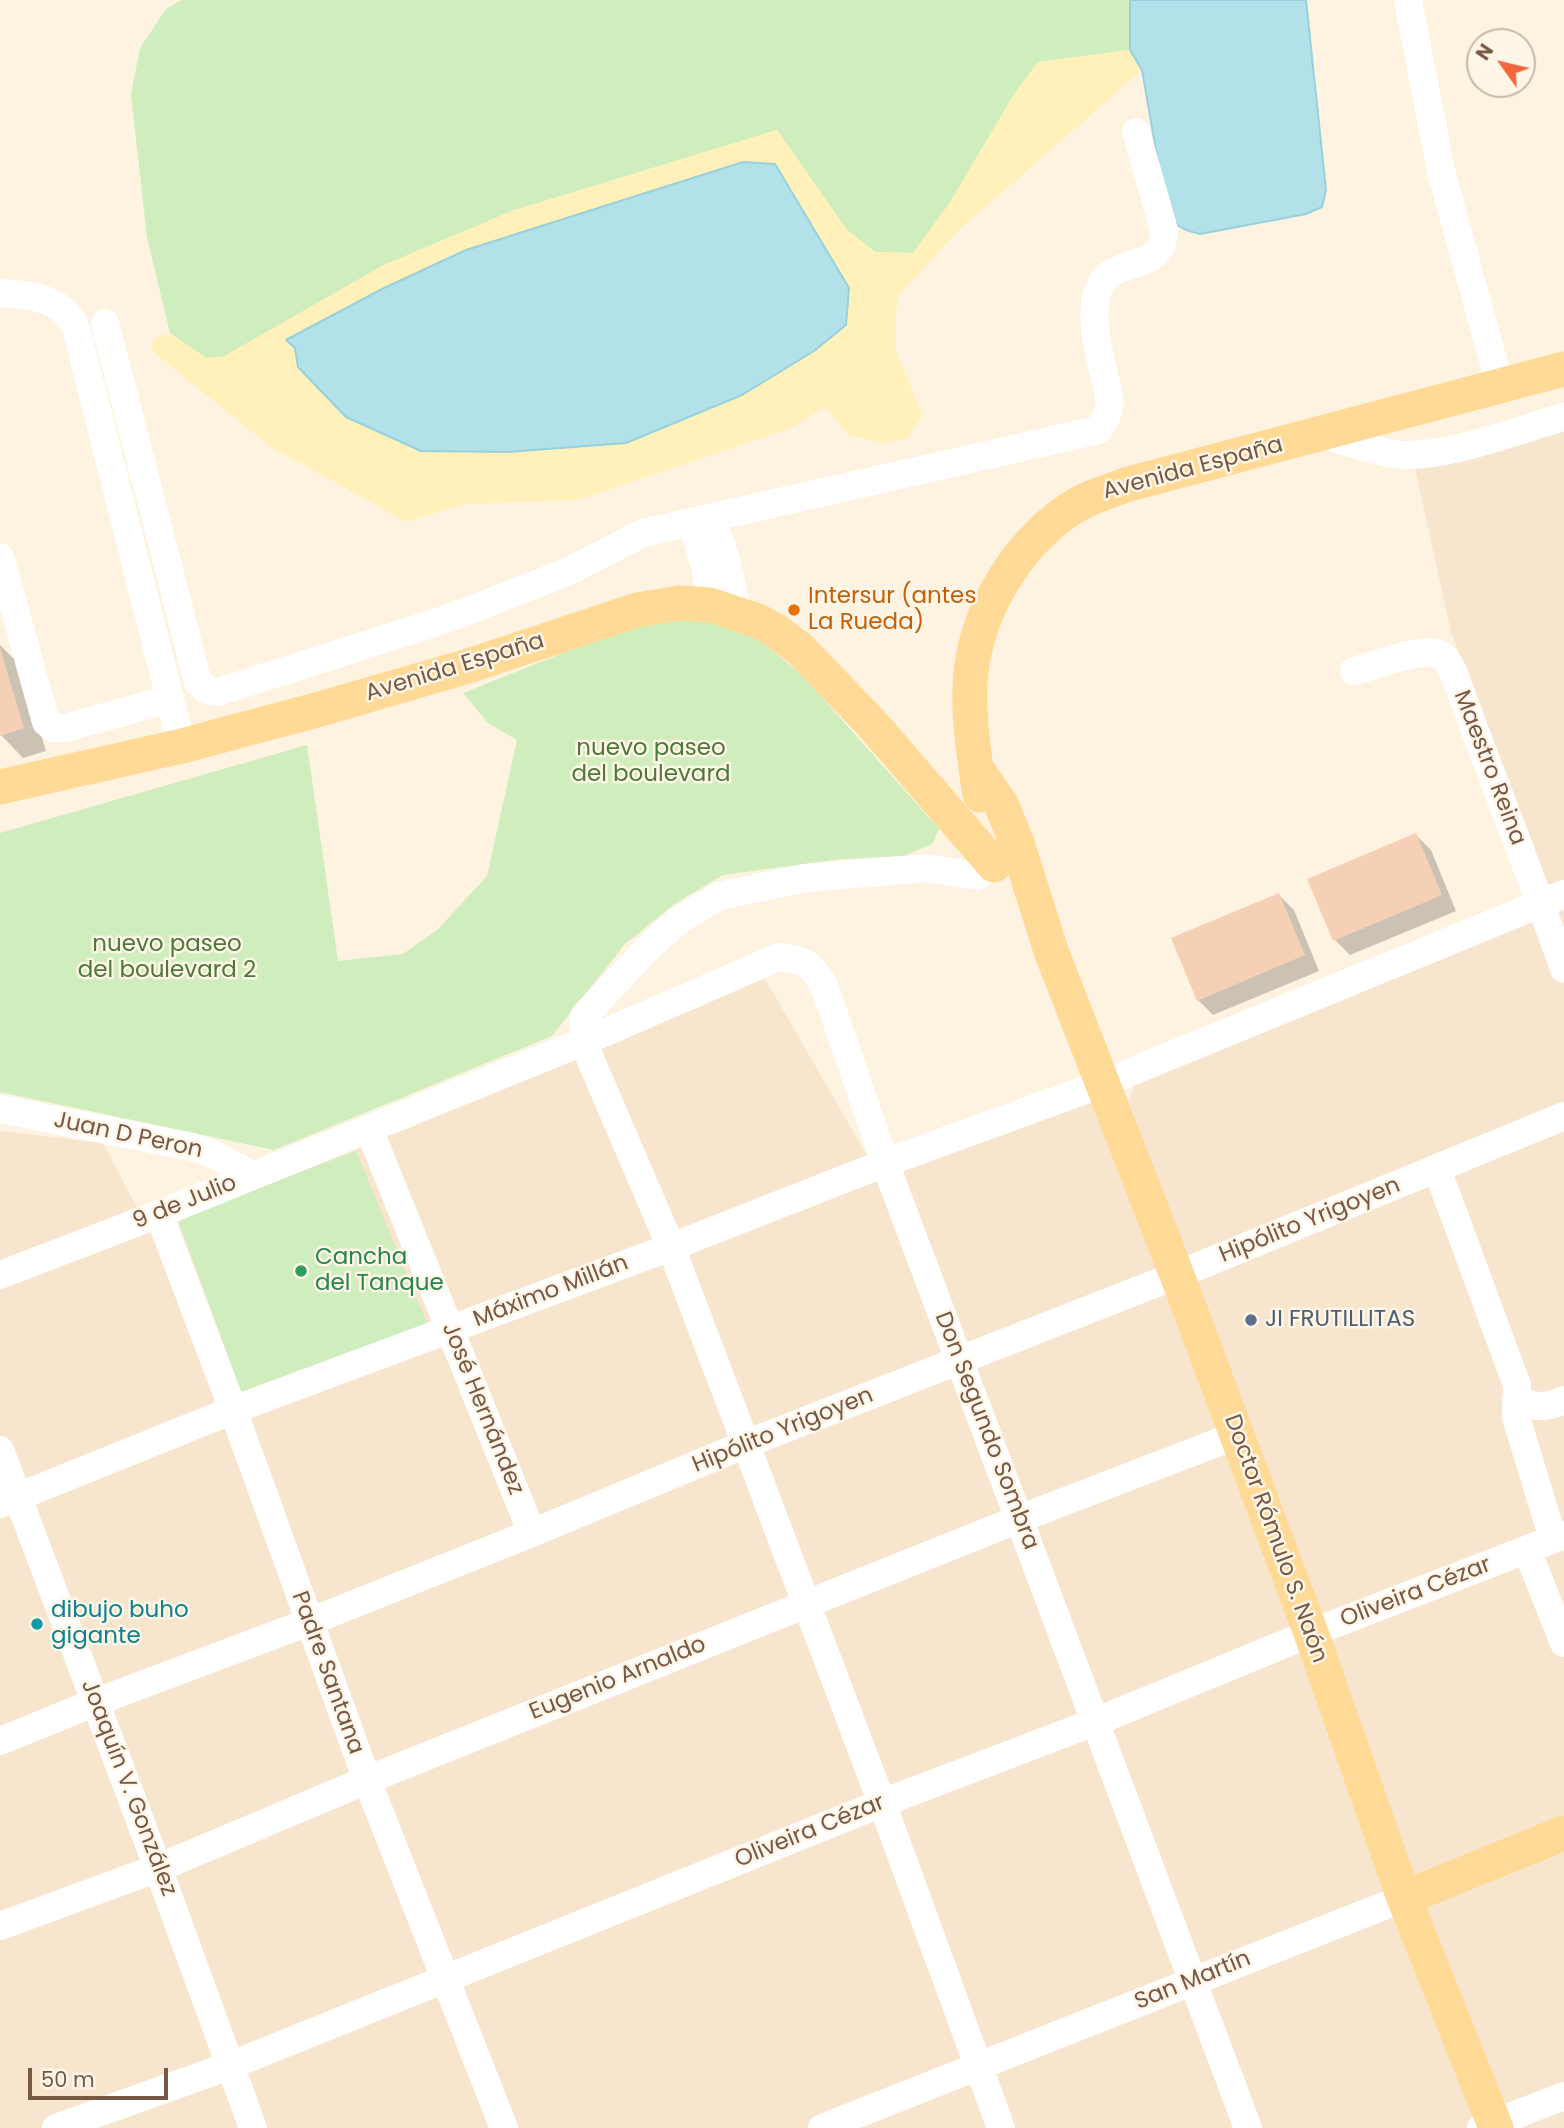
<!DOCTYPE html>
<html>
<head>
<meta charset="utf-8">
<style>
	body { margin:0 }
	#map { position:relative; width:1564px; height:2128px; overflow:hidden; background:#fef3e0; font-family:Poppins,sans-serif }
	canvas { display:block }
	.north { position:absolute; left:1466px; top:28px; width:70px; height:70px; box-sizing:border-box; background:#fff6e8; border:2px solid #c9b7a7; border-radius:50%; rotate:304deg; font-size:19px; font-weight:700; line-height:28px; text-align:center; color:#775845 }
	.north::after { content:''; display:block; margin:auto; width:24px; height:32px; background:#f46639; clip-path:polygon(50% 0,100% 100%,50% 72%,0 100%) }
	.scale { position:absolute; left:28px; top:2068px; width:140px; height:32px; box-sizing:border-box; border:4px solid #775845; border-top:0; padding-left:9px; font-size:21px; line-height:24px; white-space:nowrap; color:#775845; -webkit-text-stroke:5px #fff6e8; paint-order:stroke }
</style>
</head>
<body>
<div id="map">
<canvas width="1564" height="2128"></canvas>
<div class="north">N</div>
<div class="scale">50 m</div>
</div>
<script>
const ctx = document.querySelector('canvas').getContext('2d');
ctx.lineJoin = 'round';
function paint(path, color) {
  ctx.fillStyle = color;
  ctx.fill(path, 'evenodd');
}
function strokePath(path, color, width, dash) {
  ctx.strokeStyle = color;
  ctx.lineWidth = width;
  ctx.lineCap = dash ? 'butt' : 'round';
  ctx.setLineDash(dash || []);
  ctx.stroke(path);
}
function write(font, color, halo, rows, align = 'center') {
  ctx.font = font + ' Poppins,sans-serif';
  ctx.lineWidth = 5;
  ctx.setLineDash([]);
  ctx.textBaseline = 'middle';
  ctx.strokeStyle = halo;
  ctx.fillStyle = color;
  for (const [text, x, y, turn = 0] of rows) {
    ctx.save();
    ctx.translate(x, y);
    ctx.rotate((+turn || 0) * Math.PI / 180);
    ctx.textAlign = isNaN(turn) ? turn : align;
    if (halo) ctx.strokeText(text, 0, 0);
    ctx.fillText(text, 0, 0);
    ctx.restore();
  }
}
const residential = new Path2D(`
	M1564,428V2128H1503L1326,1636L1129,1102L1137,1078L1553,908L1451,632L1415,468Z
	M764,977L880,1178L1096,1095L1484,2128H0V1131L103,1143L148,1229Z`);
const green = new Path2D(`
	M182,0H1130V50L1038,62L1013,96L949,204L913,253L875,252L847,230L777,130L512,211L384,265L223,357L206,358L170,333L147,237L131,94L140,48L166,9Z
	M653,617L737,621L803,676L939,829L932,844L904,856L841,859L723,875L673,905L625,944L552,1036L274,1150L0,1092V833L307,745L338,961L403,954L438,929L487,876L517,740L488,723L463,693Z
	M356,1151L427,1323L244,1400L178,1219Z`);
const sand = new Path2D(`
	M1130,50L1142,70L959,230L897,297L895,349L922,414L908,438L884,443L850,436L825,407L791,428L579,500L464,504L407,522L271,447L151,350L155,338L170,333L206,358L223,357L384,265L512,211L777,130L847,230L875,252L913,253L949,204L1013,96L1038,62ZM776,164L849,288L298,367L295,348L287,341L382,289L466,250L683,181Z`);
const water = new Path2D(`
	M1130,0H1306L1326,190L1322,207L1306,214L1200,234C1177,229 1173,224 1165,202L1142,70L1130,50Z
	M743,162L775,164L849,288L846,325L814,351L742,395L626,443L508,452L421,451L346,417L298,367L295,348L286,340L382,289L466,250Z`);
const shadow = new Path2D(`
	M0,645L21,666L46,751L23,758L1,735Z
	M1416,835L1431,850L1456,911L1350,955L1335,940Z
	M1279,895L1294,910L1319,971L1213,1015L1198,1000Z`);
const building = new Path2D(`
	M0,648L24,728L0,736Z
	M1416,833L1442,895L1333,941L1307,879Z
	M1279,893L1305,955L1197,1001L1171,938Z`);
const minor = new Path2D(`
	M1408,0L1441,171L1500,386
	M0,293C29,294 63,298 76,328L182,746
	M105,323L198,682L207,690L218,692L444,620L565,573L643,533L1098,430C1104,422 1108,416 1109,406C1110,397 1107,387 1105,379C1099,353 1091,325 1096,298C1104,259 1141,271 1158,251C1163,245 1163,238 1164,230L1136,132
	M1321,434C1345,441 1370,450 1394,454C1440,461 1518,430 1564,417
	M712,519L726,559L738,613
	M692,523C701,551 710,576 710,605
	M0,557L46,722L53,728H65L170,699
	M1354,671C1373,666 1417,649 1435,653C1445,655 1449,663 1453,671C1489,771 1529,869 1564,969
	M0,1109L192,1147L211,1153L252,1175
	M369,1129L532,1533
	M1437,1169L1517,1385L1516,1417L1553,1539
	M159,1214L233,1410L367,1780L504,2128
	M0,1275L159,1214L583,1042L584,1016L647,949L678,921L719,896L805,878L926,868L977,876L994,865L1009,851
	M1516,1400C1536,1407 1544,1409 1564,1400
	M0,1450L158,1868L253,2128
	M0,1504L233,1410L671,1247L885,1163L1104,1083L1564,894
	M1527,1550L1564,1643
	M0,1741L96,1702L309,1622L532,1533L746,1444L1177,1275L1564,1116
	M0,1926L158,1868L367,1780L1019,1519L1237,1435
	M56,2128L229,2066L882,1803L1095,1722L1311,1633L1564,1535
	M822,2128L1404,1898
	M1001,2128L882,1803L671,1247L583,1042L779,957C805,960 810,963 824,985L885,1163L1248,2128
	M1481,2128L1564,2096`);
const major = new Path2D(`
	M978,771L1001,804L1017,843L1051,951L1177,1275L1311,1633L1404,1898L1496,2128
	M0,787L182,746L320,709L465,667L637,610L680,603L710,605L758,621L776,631L801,650L873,725L994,865
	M980,795C974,756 967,711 971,673C977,611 1016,547 1066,512C1085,498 1107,492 1129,484L1564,369
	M1404,1898L1564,1833`);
const markers = [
	[794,610,7,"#e8710a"],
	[301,1271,7,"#2e9e5b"],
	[1251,1320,7,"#5c6f8a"],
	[37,1624,7,"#0f9aa8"]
];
const streetNames = [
	["Avenida España",1193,469,-15],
	["Avenida España",455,668,-17],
	["Maestro Reina",1489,768,69],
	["Juan D Peron",128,1136,12],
	["9 de Julio",185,1203,-22],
	["Hipólito Yrigoyen",1310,1221,-22],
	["Máximo Millán",551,1292,-21],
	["José Hernández",482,1409,68],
	["Hipólito Yrigoyen",783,1431,-22],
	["Don Segundo Sombra",986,1431,69],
	["Doctor Rómulo S. Naón",1275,1539,70],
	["Oliveira Cézar",1416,1593,-21],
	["Padre Santana",327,1673,70],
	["Eugenio Arnaldo",618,1679,-22],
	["Joaquín V. González",128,1788,69],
	["Oliveira Cézar",810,1832,-22],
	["San Martín",1193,1981,-22]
];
const foodNames = [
	["Intersur (antes",808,597],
	["La Rueda)",808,623]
];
const parkNames = [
	["nuevo paseo",651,749],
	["del boulevard",651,775],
	["nuevo paseo",167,945],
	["del boulevard 2",167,971]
];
const leisureNames = [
	["Cancha",315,1258],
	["del Tanque",315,1284]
];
const serviceNames = [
	["JI FRUTILLITAS",1265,1320]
];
const cultureNames = [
	["dibujo buho",51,1611],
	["gigante",51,1637]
];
paint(residential, '#f7e5cd');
paint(green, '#d0edbd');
paint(sand, '#fff1b9');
paint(water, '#b3e1e9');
strokePath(water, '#98d0dc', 2);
paint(shadow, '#0003');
paint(building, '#f6d0b5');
strokePath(minor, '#fff', 28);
strokePath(major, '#ffda96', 35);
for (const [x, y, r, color] of markers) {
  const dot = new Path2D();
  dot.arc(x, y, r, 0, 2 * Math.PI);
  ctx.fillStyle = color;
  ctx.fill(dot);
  strokePath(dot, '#fff6e8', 2.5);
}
write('23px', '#775845', '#fff6e8', streetNames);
write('23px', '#c56008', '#fff6e8', foodNames, 'left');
write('23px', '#4b7939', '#fff6e8', parkNames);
write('23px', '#27864d', '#fff6e8', leisureNames, 'left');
write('23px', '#4e5e75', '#fff6e8', serviceNames, 'left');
write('23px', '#0d838f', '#fff6e8', cultureNames, 'left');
</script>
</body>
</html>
